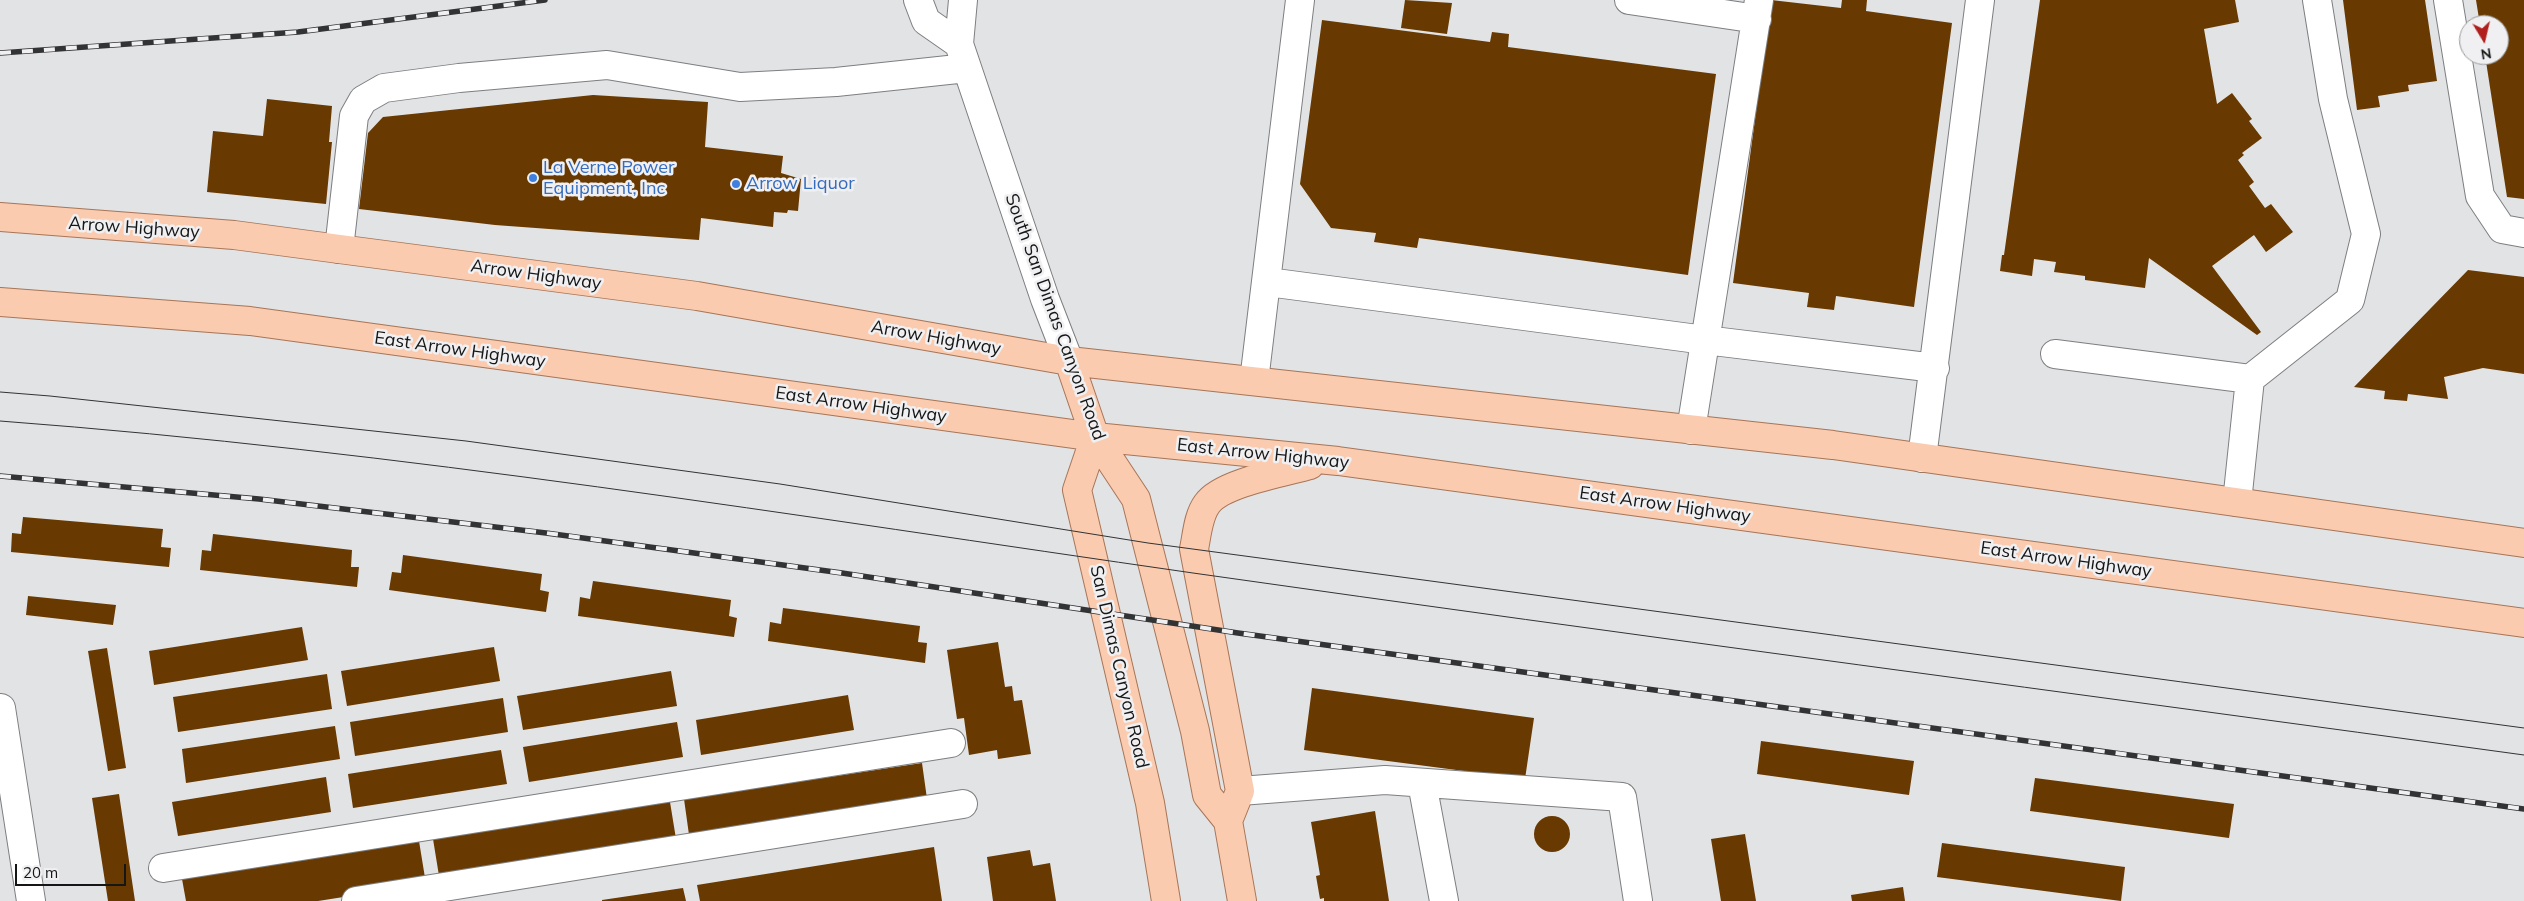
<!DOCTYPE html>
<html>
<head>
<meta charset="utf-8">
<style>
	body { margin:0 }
	#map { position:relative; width:2524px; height:901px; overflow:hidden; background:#e2e3e5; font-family:Mulish,sans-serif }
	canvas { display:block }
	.north { position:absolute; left:2459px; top:15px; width:50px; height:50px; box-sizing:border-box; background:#f0f0f2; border:1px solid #98999a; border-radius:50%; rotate:171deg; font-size:14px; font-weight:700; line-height:20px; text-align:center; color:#151616 }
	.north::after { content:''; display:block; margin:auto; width:18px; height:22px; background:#b01f1c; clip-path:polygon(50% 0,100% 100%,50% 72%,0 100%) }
	.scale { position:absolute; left:15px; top:864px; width:111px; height:22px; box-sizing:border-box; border:2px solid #151616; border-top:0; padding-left:6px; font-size:15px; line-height:18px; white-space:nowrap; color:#151616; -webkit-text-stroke:4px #f0f0f2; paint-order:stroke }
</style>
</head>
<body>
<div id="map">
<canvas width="2524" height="901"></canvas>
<div class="north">N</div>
<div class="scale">20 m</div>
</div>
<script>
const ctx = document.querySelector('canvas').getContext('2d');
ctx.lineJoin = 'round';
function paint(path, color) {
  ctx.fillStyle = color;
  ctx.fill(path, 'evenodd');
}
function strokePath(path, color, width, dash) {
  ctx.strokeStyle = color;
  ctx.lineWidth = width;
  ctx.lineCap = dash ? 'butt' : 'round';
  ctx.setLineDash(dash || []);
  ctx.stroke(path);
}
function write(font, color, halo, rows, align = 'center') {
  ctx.font = font + ' Mulish,sans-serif';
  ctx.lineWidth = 5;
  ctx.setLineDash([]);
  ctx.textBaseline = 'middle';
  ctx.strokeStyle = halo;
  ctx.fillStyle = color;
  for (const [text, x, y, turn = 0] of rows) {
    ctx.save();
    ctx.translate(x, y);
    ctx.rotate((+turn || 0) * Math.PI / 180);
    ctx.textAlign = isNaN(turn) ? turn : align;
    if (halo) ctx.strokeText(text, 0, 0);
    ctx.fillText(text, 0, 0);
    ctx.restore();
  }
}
const building = new Path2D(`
	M1405,0L1452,3L1447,34L1401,28Z
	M1771,0L1841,8L1842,0H1867L1866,11L1952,23L1914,307L1836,296L1834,310L1807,307L1809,293L1733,283Z
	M2040,0H2235L2239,22L2204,29L2217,104L2232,93L2252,119L2249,121L2262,138L2242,153L2244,155L2238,160L2254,182L2249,186L2265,208L2271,204L2293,232L2266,252L2254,235L2212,266L2261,332L2257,335L2149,258L2145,288L2085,280V276L2054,272L2056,262L2034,259L2032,276L2000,271L2002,255H2004Z
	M2343,0H2425L2437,81L2408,85L2409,91L2378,96L2380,107L2357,110Z
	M2476,0H2524V199L2507,197L2485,55H2499V25H2480Z
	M1322,20L1490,42L1492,32L1509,34L1508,47L1716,74L1688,275L1419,238L1417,248L1374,242L1376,233L1331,228L1300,184Z
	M593,95L708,102L705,147L783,156L781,173L801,179L798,211L788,210L787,213L774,212L773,227L701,218L699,240L495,225L359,209L368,133L383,117Z
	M267,99L332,106L329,142H332L326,204L207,192L213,131L263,136Z
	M2468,270L2524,277V374L2483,368L2444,377L2448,399L2408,394L2407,401L2384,399L2385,391L2354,387Z
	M23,517L163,529L161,547L171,548L169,567L11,552L12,533L21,534Z
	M213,534L352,550L351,567H359L357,587L200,570L202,550L211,551Z
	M403,555L542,574L540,590L549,592L546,612L389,590L392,572L401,573Z
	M593,581L731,600L729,616L737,618L734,637L578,616L580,597L590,599Z
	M28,596L116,605L113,625L26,615Z
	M783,608L920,626L918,642L927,643L925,663L768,641L770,622L781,624Z
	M302,627L308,660L154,685L149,651Z
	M998,642L1005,687L1012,686L1014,701L1022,700L1031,754L998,759L997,750L969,755L964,718L957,719L947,650Z
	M494,647L500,681L347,706L341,671Z
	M107,648L126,768L108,771L88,651Z
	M671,671L677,706L523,730L517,696Z
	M327,674L332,709L178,732L173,697Z
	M1312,688L1534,718L1525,779L1304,750Z
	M848,695L854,730L701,755L696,720Z
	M503,698L508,732L355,756L350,722Z
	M677,722L683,757L529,782L523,747Z
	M335,726L340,759L186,783L182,749Z
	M1761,741L1914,761L1909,795L1757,774Z
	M501,750L507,784L353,808L348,774Z
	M922,763L928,806L690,842L684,799Z
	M326,777L331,812L178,836L172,802Z
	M2035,778L2234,804L2229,838L2030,811Z
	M119,794L135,901H108L92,798Z
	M670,802L677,845L440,882L433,839Z
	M1375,811L1389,901H1324V898L1320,899L1316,876L1320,875L1311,822Z
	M1534 834a18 18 0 1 1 36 0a18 18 0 1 1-36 0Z
	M1745,834L1756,901H1721L1711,839Z
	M419,841L426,884L318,901H186L182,879Z
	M1942,843L2125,867L2121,901L1937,877Z
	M934,847L942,901H700L697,885Z
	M1030,850L1033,866L1050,863L1056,901H993L987,857Z
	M1903,887L1905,901H1852L1851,895Z
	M683,888L686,901H602V900Z`);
const minor = new Path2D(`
	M918,0L926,21L959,44
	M963,0L959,44L1045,299L1069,361
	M1629,0L1757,19
	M2448,0L2480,196L2502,229L2524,233
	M339,249L354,116L363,100L384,88L459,78L607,65L740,87L836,82L967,68
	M1268,282L1705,340L1935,368
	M2055,354L2250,379
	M1254,381L1300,0
	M1691,430L1759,0
	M1922,458L1980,0
	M2237,502L2250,379L2350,300L2366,234L2333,99L2317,0
	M1,708L31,901
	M1422,783L1444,901
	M1240,791L1385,780L1622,797L1638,901
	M163,868L951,743
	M356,901L963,804`);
const major = new Path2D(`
	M0,217L234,235L339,249L697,296L1069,361L1833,445L2524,543
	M0,302L250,321L1095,437L1338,461L2524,623
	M1069,361L1095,437L1136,499L1195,731L1207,795L1228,821L1242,901
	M1095,437L1077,490L1150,803L1166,901
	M1228,821L1240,791L1194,549C1197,535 1198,516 1207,504C1221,483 1285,472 1310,465`);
const tram = new Path2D(`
	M0,392L50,396L466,441L780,484L1148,543L2524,728
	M0,421C400,451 796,516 1193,573C1636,636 2080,694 2524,755`);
const rail = new Path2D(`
	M0,53L298,32L545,0
	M0,476L259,499L546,533L842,573L1238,633L2524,809`);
const markers = [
	[533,178,5,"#3f7fe0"],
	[736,184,5,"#3f7fe0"]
];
const shopNames = [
	["La Verne Power",543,168],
	["Equipment, Inc",543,189],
	["Arrow Liquor",746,184]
];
const streetNames = [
	["Arrow Highway",134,228,4],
	["Arrow Highway",536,275,8],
	["South San Dimas Canyon Road",1055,317,70],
	["Arrow Highway",936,338,10],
	["East Arrow Highway",460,350,8],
	["East Arrow Highway",861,405,8],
	["East Arrow Highway",1263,454,6],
	["East Arrow Highway",1665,505,8],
	["East Arrow Highway",2066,560,8],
	["San Dimas Canyon Road",1119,667,77]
];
paint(building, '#683900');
strokePath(minor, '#7d7e80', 30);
strokePath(major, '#a87557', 30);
strokePath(minor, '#fff', 28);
strokePath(major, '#facbaf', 28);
strokePath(tram, '#323334', 1);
strokePath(rail, '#323334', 5.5);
strokePath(rail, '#f0f0f2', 4, [11]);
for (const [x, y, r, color] of markers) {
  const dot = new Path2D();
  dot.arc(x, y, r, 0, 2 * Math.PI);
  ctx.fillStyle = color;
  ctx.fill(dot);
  strokePath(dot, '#f0f0f2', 2);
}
write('18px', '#366cbe', '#f0f0f2', shopNames, 'left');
write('18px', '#151616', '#f0f0f2', streetNames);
</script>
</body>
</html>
